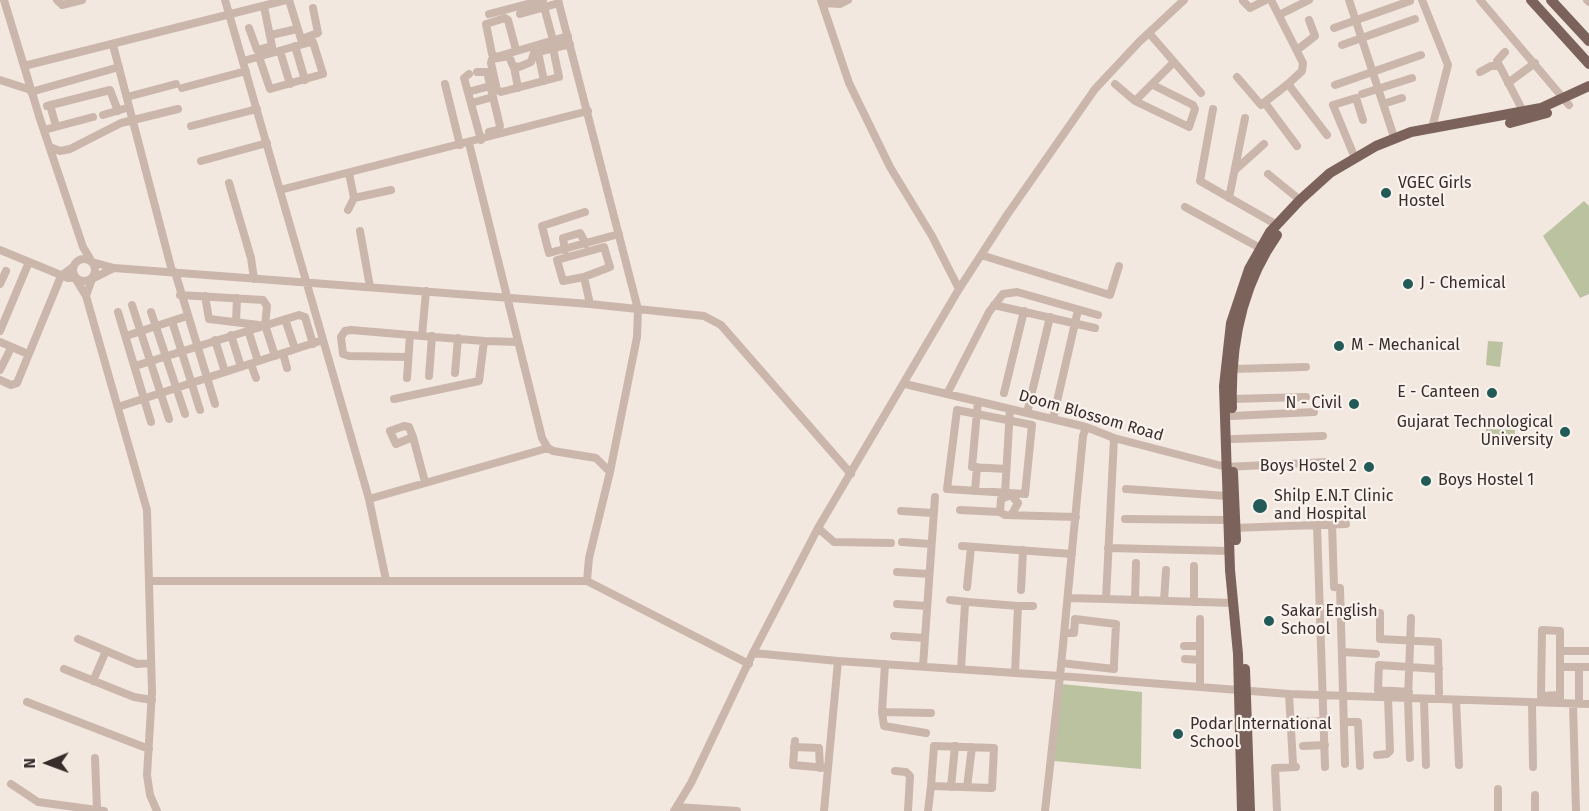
<!DOCTYPE html>
<html>
<head>
<meta charset="utf-8">
<style>
	body { margin:0 }
	#map { position:relative; width:1589px; height:811px; overflow:hidden; background:#f3e8e0; font-family:"Fira Sans",sans-serif }
	canvas { display:block }
	.north { position:absolute; left:18px; top:733px; width:60px; height:60px; -webkit-text-stroke:4px #faf2ed; paint-order:stroke; rotate:269deg; font-size:16px; font-weight:700; line-height:24px; text-align:center; color:#392d2b }
	.north::after { content:''; display:block; margin:auto; width:21px; height:27px; background:#392d2b; clip-path:polygon(50% 0,100% 100%,50% 72%,0 100%) }
</style>
</head>
<body>
<div id="map">
<canvas width="1589" height="811"></canvas>
<div class="north">N</div>
</div>
<script>
const ctx = document.querySelector('canvas').getContext('2d');
ctx.lineJoin = 'round';
function paint(path, color) {
  ctx.fillStyle = color;
  ctx.fill(path, 'evenodd');
}
function strokePath(path, color, width, dash) {
  ctx.strokeStyle = color;
  ctx.lineWidth = width;
  ctx.lineCap = dash ? 'butt' : 'round';
  ctx.setLineDash(dash || []);
  ctx.stroke(path);
}
function write(font, color, halo, rows, align = 'center') {
  ctx.font = font + ' "Fira Sans",sans-serif';
  ctx.lineWidth = 4.5;
  ctx.setLineDash([]);
  ctx.textBaseline = 'middle';
  ctx.strokeStyle = halo;
  ctx.fillStyle = color;
  for (const [text, x, y, turn = 0] of rows) {
    ctx.save();
    ctx.translate(x, y);
    ctx.rotate((+turn || 0) * Math.PI / 180);
    ctx.textAlign = isNaN(turn) ? turn : align;
    if (halo) ctx.strokeText(text, 0, 0);
    ctx.fillText(text, 0, 0);
    ctx.restore();
  }
}
const green = new Path2D(`
	M1584,201L1589,206V294L1580,298L1543,236Z
	M1488,341L1503,342L1500,367L1486,365Z
	M1486,429L1515,430L1514,446L1485,444Z
	M1062,684L1142,692L1141,769L1054,761Z`);
const minor = new Path2D(`
	M57,0L62,5L82,0
	M225,0L369,499L548,448
	M289,0L301,39L318,33L313,8
	M558,0L638,309L637,337L610,472
	M821,0L849,83L890,167L932,236L959,289
	M1271,0L1303,63L1302,71L1288,84L1327,135
	M1349,0L1394,137
	M1422,0L1448,65L1432,128
	M1480,0L1569,105
	M1587,0L1589,2
	M1243,1L1250,8L1266,0
	M822,3L840,4L848,0
	M544,7L553,40
	M489,14L543,0
	M520,14L559,3
	M1279,15L1309,0
	M249,28L257,50L272,46L264,7
	M1334,28L1410,1
	M1149,33L1201,93
	M271,35L297,29
	M113,45L172,271
	M1342,45L1415,19
	M295,46L305,80
	M553,48L559,77L501,92L497,90L491,63L492,59L509,56L513,66L519,67L531,62L534,53C546,50 558,47 570,44
	M516,50L508,20L505,18L486,24L492,54L496,57L568,36
	M1297,50L1315,36L1309,20
	M280,51L290,84
	M538,52L544,81
	M1505,52L1497,61L1524,113
	M243,61C266,55 288,48 311,42H313L323,74L270,89L259,57
	M24,66L286,0
	M514,67L518,88
	M477,72H487L500,126L498,130L489,132
	M1480,72L1491,66H1499
	M469,74L464,78L481,140
	M1237,77L1261,105L1288,84
	M0,80L31,90
	M1508,83L1535,63
	M445,84L460,145
	M1115,84L1135,101L1174,62
	M1335,85L1421,55
	M182,88L246,71
	M31,92L119,67
	M468,92L490,86
	M1362,94L1412,78
	M127,97L176,84
	M1135,101L1189,127L1195,109L1193,105L1153,85
	M471,103L493,97
	M1265,103L1297,146
	M1383,104L1402,98
	M50,105L56,126
	M47,106L110,90L118,111
	M1213,109L1200,181L1277,225
	M103,115L123,109
	M191,126L257,109
	M44,130L93,117
	M469,143L542,438L548,448L553,451L596,458L610,472L589,558L587,581L749,664
	M50,147L60,151L70,149L121,123L178,109
	M1355,158L1333,105L1356,98L1363,120
	M201,161L267,143
	M1235,170L1264,144
	M1268,174L1300,200
	M229,183L251,258L254,279
	M280,190L588,111
	M354,198L391,190
	M1229,198L1245,118
	M1185,207L1260,248
	M348,210L354,198L349,173
	M585,212L542,226L549,253L619,234
	M360,231L370,287
	M0,250L68,278H75L86,296L92,279L114,268L92,262L83,247L40,119L4,0
	M565,250L563,238L580,233L586,244
	M981,255L1110,295L1119,266
	M73 270a11 11 0 1 1 22 0a11 11 0 1 1-22 0Z
	M114,268L590,304L704,316L721,325L851,474
	M175,272L215,404
	M584,277L610,267L604,247L557,260L563,281L584,277L590,304
	M0,284L6,271
	M180,295L263,300L267,306L265,325L275,356
	M86,296L147,510L152,692L147,775L150,795L157,811
	M205,296L209,319L259,325
	M132,305L169,419
	M994,305L1095,328
	M118,312L151,422
	M151,312L185,414
	M285,319L295,349
	M172,321L200,410
	M236,322L237,298
	M248,330L258,361
	M0,331L29,262
	M231,335L241,367
	M126,336L187,316
	M215,340L225,372
	M484,341L518,342
	M0,342L28,354
	M283,353L287,368
	M408,357L349,356L343,354L341,337L345,331L351,330L422,336L426,291
	M251,364L256,378
	M135,366L299,315L305,317L313,344
	M1232,369L1306,367
	M0,370L9,352
	M455,373L458,338
	M429,376L432,336
	M407,378L410,335
	M0,380L11,385L17,383L61,276L73,267
	M905,384L1086,427L1114,438L1226,467L1328,462
	M1004,393L1024,311
	M947,394L989,312L1003,294L1017,292L1098,315
	M394,399L479,381L484,341L422,336
	M1231,399L1306,397
	M978,401L972,467L1006,469
	M118,407L323,340
	M957,410L1032,425L1025,494L947,489Z
	M1027,413L1050,317
	M1232,416L1314,412
	M1053,419L1078,310
	M413,437L396,444L390,431L404,426L409,427L413,437L425,482
	M1233,439L1323,436
	M1126,489L1227,496
	M975,491L977,467
	M1005,493L1010,409
	M369,499L386,580
	M960,510L1000,512L1005,515L1076,517
	M901,511L933,513
	M1000,512L1001,499L1011,495L1018,503L1012,514
	M1125,519L1227,520
	M1332,524L1334,587L1340,588L1345,764
	M1317,525L1325,767
	M818,528L834,542L891,543
	M1232,528L1346,524
	M902,542L931,544
	M962,546L1072,554
	M1108,548L1229,551
	M897,572L929,574
	M150,581H587
	M967,587L971,547
	M1021,590L1023,550
	M1068,598L1106,599L1114,438
	M1106,599L1233,603
	M950,600L968,602
	M1135,600L1136,563
	M1164,601L1166,570
	M1194,602V566
	M897,604L927,606
	M1018,606H1033
	M1380,613V639L1438,642L1439,693
	M1200,619V685
	M894,636L925,638
	M78,639L137,664L151,663
	M1184,646H1199
	M1560,651H1589
	M1343,652L1376,654
	M753,653L838,661
	M1185,659L1200,660
	M1061,663L1114,669V663L1116,624L1075,619L1074,633H1064
	M885,664L882,712L884,726L926,733
	M923,666L935,497
	M1560,667H1589
	M1579,667V704
	M64,669L134,697L152,700
	M961,669L965,604L968,602L1018,606L1015,673
	M93,681L106,651
	M1409,692L1378,690L1379,665L1439,669
	M1289,694L1293,764
	M1424,699L1426,765
	M1456,700L1459,765
	M27,702L149,749
	M1532,703L1533,767
	M1560,703V631L1542,630L1541,696L1560,695
	M1573,704L1576,811
	M882,712L931,713
	M1301,722L1325,721
	M1344,722H1358L1360,766
	M795,741L793,765L827,768
	M1303,746L1325,745
	M794,747L819,748L820,768
	M1377,755L1387,754L1390,751L1388,698
	M95,758L97,808
	M1410,758L1408,699L1411,618
	M895,771L906,772L910,776L908,811
	M11,784L38,802L104,811
	M951,787L955,746
	M967,787L972,747
	M1498,789V811
	M1535,795V811
	M677,807L737,811
	M674,811L691,783L753,653L818,528L959,289L1007,215L1095,89L1139,42L1184,0
	M824,811L838,661L1060,676L1083,436L1086,427
	M928,811L931,786L992,788L994,748L934,746L931,786
	M1045,811L1060,676L1289,694L1589,704
	M1277,811L1275,768L1296,767`);
const major = new Path2D(`
	M1531,0L1589,64
	M1551,0L1589,41
	M1510,123L1547,113
	M1232,408C1230,347 1241,286 1277,235
	M1233,472L1236,540
	M1245,669L1250,811
	M1242,811L1238,654L1230,570L1224,386L1231,323L1249,269L1270,232L1300,200L1330,173L1376,146L1411,132L1541,108L1589,86`);
const markers = [
	[1386,193,6,"#215a56"],
	[1408,284,6,"#215a56"],
	[1339,346,6,"#215a56"],
	[1492,393,6,"#215a56"],
	[1354,404,6,"#215a56"],
	[1565,432,6,"#215a56"],
	[1369,467,6,"#215a56"],
	[1426,481,6,"#215a56"],
	[1260,506,8,"#215a56"],
	[1269,621,6,"#215a56"],
	[1178,734,6,"#215a56"]
];
const poiNames = [
	["VGEC Girls",1398,184],
	["Hostel",1398,202],
	["J - Chemical",1420,284],
	["M - Mechanical",1351,346],
	["E - Canteen",1480,393,"right"],
	["N - Civil",1342,404,"right"],
	["Gujarat Technological",1553,423,"right"],
	["University",1553,441,"right"],
	["Boys Hostel 2",1357,467,"right"],
	["Boys Hostel 1",1438,481],
	["Shilp E.N.T Clinic",1274,497],
	["and Hospital",1274,515],
	["Sakar English",1281,612],
	["School",1281,630],
	["Podar International",1190,725],
	["School",1190,743]
];
const streetNames = [
	["Doom Blossom Road",1091,416,16]
];
paint(green, '#bbc2a0');
strokePath(minor, '#cbb6ac', 8);
strokePath(major, '#7b635c', 10);
for (const [x, y, r, color] of markers) {
  const dot = new Path2D();
  dot.arc(x, y, r, 0, 2 * Math.PI);
  ctx.fillStyle = color;
  ctx.fill(dot);
  strokePath(dot, '#faf2ed', 2);
}
write('16px', '#392d2b', '#faf2ed', poiNames, 'left');
write('16px', '#392d2b', '#faf2ed', streetNames);
</script>
</body>
</html>
